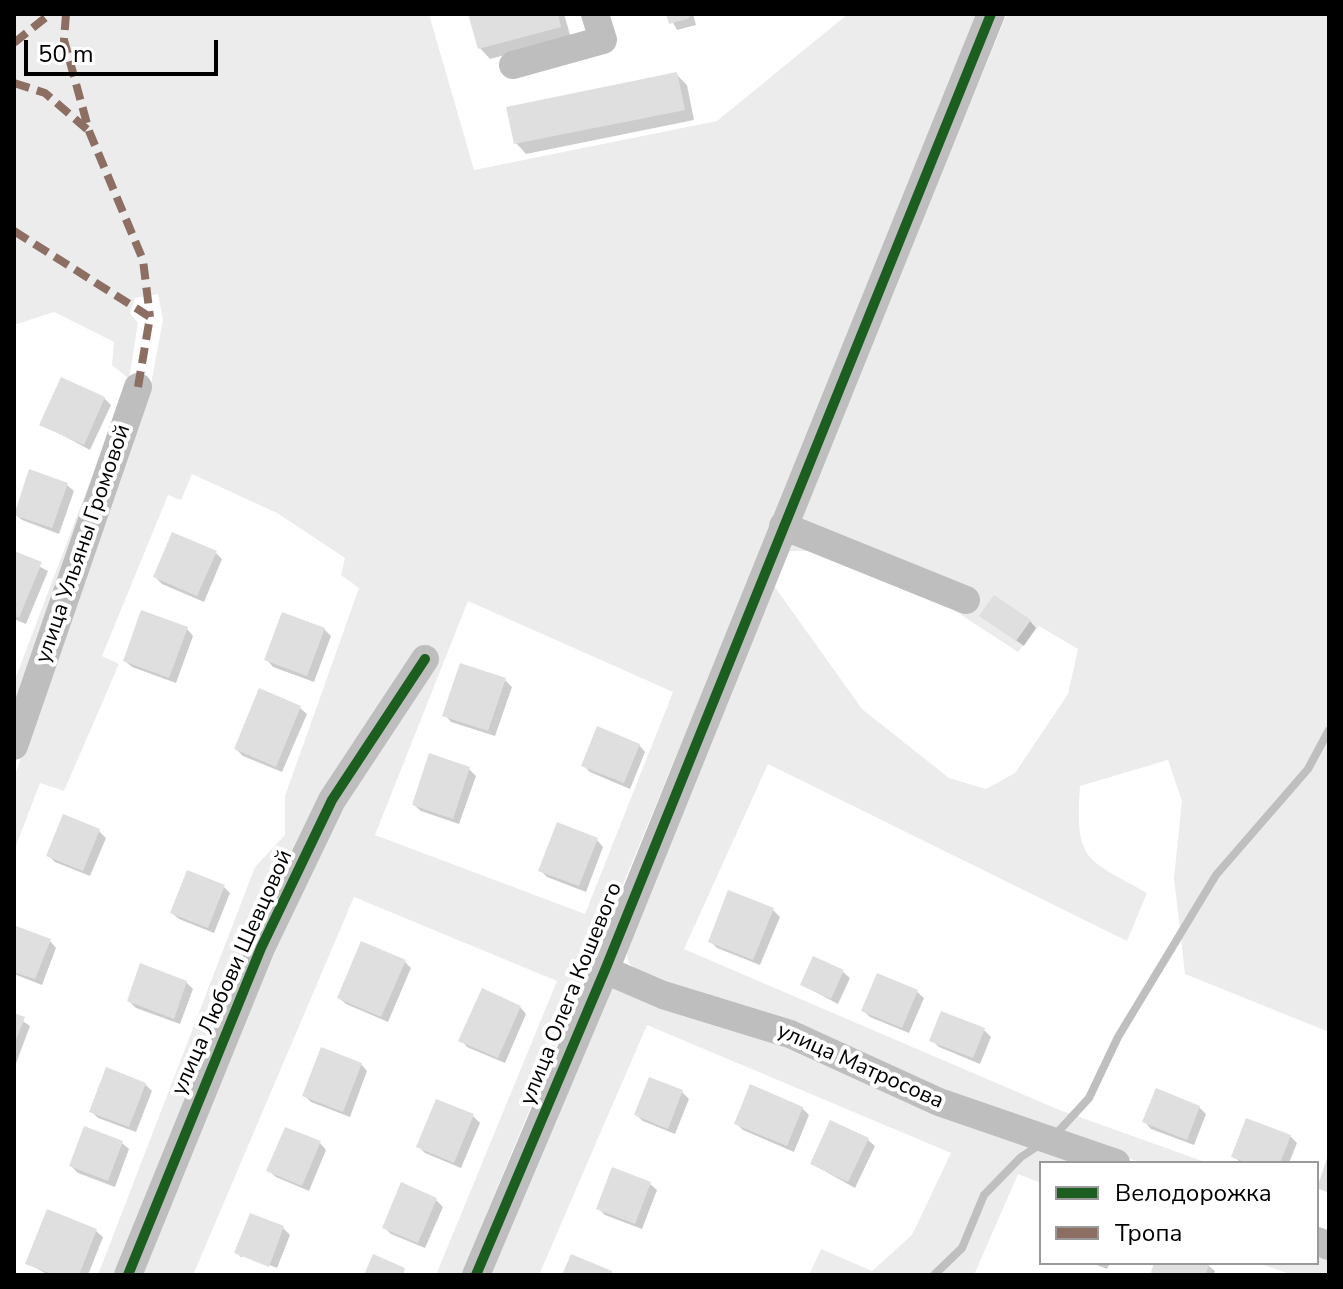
<!DOCTYPE html>
<html>
<head>
<meta charset="utf-8">
<style>
	body { margin:0 }
	#map { position:relative; width:1343px; height:1289px; overflow:hidden; background:#fff; font-family:"Nunito Sans",sans-serif }
	canvas { display:block }
	.frame { position:absolute; inset:0; border:16px solid #000; pointer-events:none }
	.legend { position:absolute; left:1039px; top:1161px; width:280px; height:104px; box-sizing:border-box; background:#fff; border:2px solid #999; margin:0; padding:10px 14px; list-style:none; font-size:24px; color:#000 }
	.legend li { display:flex; align-items:center; gap:16px; height:40px }
	.legend b { width:40px; border:2px solid #999 }
	.scale { position:absolute; left:24px; top:40px; width:194px; height:36px; box-sizing:border-box; border:4px solid #000; border-top:0; padding-left:10px; font-size:24px; line-height:28px; white-space:nowrap; color:#000; -webkit-text-stroke:6px #fff; paint-order:stroke }
</style>
</head>
<body>
<div id="map">
<canvas width="1343" height="1289"></canvas>
<div class="frame"></div>
<ul class="legend">
<li><b style="height:10px;background:#1b5e20"></b>Велодорожка</li>
<li><b style="height:10px;background:#8d6e63"></b>Тропа</li>
</ul>
<div class="scale">50 m</div>
</div>
<script>
const ctx = document.querySelector('canvas').getContext('2d');
ctx.lineJoin = 'round';
function paint(path, color) {
  ctx.fillStyle = color;
  ctx.fill(path, 'evenodd');
}
function strokePath(path, color, width, dash) {
  ctx.strokeStyle = color;
  ctx.lineWidth = width;
  ctx.lineCap = dash ? 'butt' : 'round';
  ctx.setLineDash(dash || []);
  ctx.stroke(path);
}
function write(font, color, halo, rows, align = 'center') {
  ctx.font = font + ' "Nunito Sans",sans-serif';
  ctx.lineWidth = 8;
  ctx.setLineDash([]);
  ctx.textBaseline = 'middle';
  ctx.strokeStyle = halo;
  ctx.fillStyle = color;
  for (const [text, x, y, turn = 0] of rows) {
    ctx.save();
    ctx.translate(x, y);
    ctx.rotate((+turn || 0) * Math.PI / 180);
    ctx.textAlign = isNaN(turn) ? turn : align;
    if (halo) ctx.strokeText(text, 0, 0);
    ctx.fillText(text, 0, 0);
    ctx.restore();
  }
}
const green = new Path2D(`
	M14,14H429L474,170L717,121L848,14H976L764,544L461,1275H436L557,981L354,897L193,1275H141L272,952L341,806L433,662L415,655L319,797L256,937L121,1275H98L255,867L285,835V796L359,588L341,575L345,558L277,513L192,474L181,500L168,495L102,656L119,664L64,791L40,783L14,851V778L151,384L163,320L158,294L135,298L130,313L138,323L129,379L14,717V682L129,379L112,365L114,342L54,312L14,325ZM468,601L673,692L585,914L375,835Z
	M1007,14H1329V1032L1185,974L1174,878L1182,801L1168,760L1080,786C1075,862 1085,858 1147,893L1127,941L768,764L684,949L1057,1109L1208,1163H1142L1096,1147L641,974L629,963L626,950L772,583L862,709L949,778L986,789L1015,773L1068,694L1078,649L1039,626L1018,652L943,603L812,551H785Z
	M616,986L788,1040L1098,1163H1041V1183L1018,1174L974,1275H809L821,1249L872,1271L912,1235L951,1153L647,1025L539,1275H490L607,987Z
	M1317,1248L1329,1252V1275H1292L1259,1263H1317Z`);
const shadow = new Path2D(`
	M470,14H564L571,38L490,59L480,48Z
	M668,14H693L696,25L677,30Z
	M677,75L687,85L694,120L526,154L516,143Z
	M104,398L111,405L90,450L42,424Z
	M67,485L74,491L59,534L22,520L15,514Z
	M215,552L222,559L204,602L162,584L155,577Z
	M14,553L48,571L26,624L14,619Z
	M982,616L1030,621L1036,628L1024,646Z
	M187,629L193,636L176,683L132,667L125,661Z
	M324,629L331,636L314,682L273,667L267,660Z
	M462,665L505,680L512,687L495,736L451,722L445,715Z
	M300,708L307,714L282,772L243,756L236,749Z
	M639,745L645,752L630,789L590,772L583,765Z
	M469,769L476,776L459,824L421,811L414,805Z
	M99,831L106,838L90,876L55,862L48,855Z
	M597,840L603,847L586,892L547,877L540,870Z
	M223,886L230,893L214,933L179,919L172,913Z
	M773,910L780,917L760,965L717,948L710,941Z
	M18,929L50,941L56,948L42,985L14,974V938Z
	M405,962L411,968L388,1022L346,1004L339,998Z
	M843,972L850,978L838,1004L802,985Z
	M186,982L193,989L180,1024L136,1008L129,1001Z
	M917,992L924,998L909,1033L870,1017L863,1010Z
	M520,1007L526,1014L505,1063L467,1047L461,1040Z
	M14,1015L30,1026L15,1066L14,1065Z
	M984,1030L991,1037L980,1064L939,1047L932,1040Z
	M361,1064L367,1071L350,1117L311,1102L305,1096Z
	M650,1079L682,1092L689,1099L675,1134L643,1121L636,1115Z
	M145,1084L152,1091L136,1132L98,1118L91,1111Z
	M1199,1107L1206,1114L1194,1145L1151,1129L1145,1122Z
	M802,1108L809,1115L794,1152L743,1130L736,1123Z
	M473,1116L480,1123L461,1168L425,1153L419,1147Z
	M1290,1136L1297,1143L1289,1163H1241L1234,1156Z
	M868,1140L875,1146L855,1188L812,1164Z
	M122,1143L129,1149L115,1187L78,1173L71,1166Z
	M320,1143L326,1150L309,1191L276,1177L269,1171Z
	M650,1184L657,1190L642,1229L605,1215L599,1209Z
	M402,1185L436,1200L443,1207L425,1248L391,1234L384,1227Z
	M283,1228L290,1235L277,1268L242,1254V1258L237,1253Z
	M96,1231L103,1237L88,1275H48L28,1263Z
	M1092,1263H1110L1107,1269Z
	M1156,1263H1205L1215,1271L1214,1275H1152Z`);
const stream = new Path2D(`
	M1056,1134L1089,1098L1118,1037L1216,875L1308,769L1329,730
	M934,1275L962,1248L984,1195L1021,1157L1041,1144`);
const building = new Path2D(`
	M468,14H558L561,27L478,49Z
	M666,14H689L690,18L669,24Z
	M677,72L685,110L514,144L506,107Z
	M61,377L105,397L84,445L39,425Z
	M29,469L68,483L52,528L14,515Z
	M172,532L217,551L197,596L153,577Z
	M14,551L42,562L19,618L14,616Z
	M994,595L1031,620L1016,641L979,616Z
	M141,610L188,627L169,678L123,661Z
	M282,612L325,628L307,676L264,660Z
	M460,663L506,678L488,731L442,716Z
	M259,688L301,706L276,767L234,749Z
	M597,726L640,744L624,783L581,766Z
	M429,753L470,767L453,819L412,805Z
	M63,814L100,829L83,871L46,856Z
	M557,822L598,838L579,886L538,871Z
	M187,870L225,885L208,928L170,913Z
	M728,890L774,908L753,960L708,942Z
	M16,926L51,939L35,979L14,972Z
	M361,941L406,960L381,1017L337,998Z
	M813,956L844,970L831,999L800,985Z
	M140,963L187,981L174,1019L127,1001Z
	M877,973L918,990L902,1028L861,1011Z
	M482,988L521,1006L498,1058L458,1041Z
	M941,1011L985,1028L973,1058L929,1041Z
	M14,1013L25,1017L14,1045Z
	M321,1047L362,1063L343,1112L302,1096Z
	M106,1067L146,1083L129,1127L89,1112Z
	M649,1077L683,1090L668,1129L634,1115Z
	M750,1084L803,1107L787,1146L734,1124Z
	M1156,1088L1200,1106L1187,1140L1142,1122Z
	M436,1099L474,1114L454,1163L416,1147Z
	M1246,1118L1291,1135L1280,1163H1248L1231,1157Z
	M830,1120L869,1138L848,1182L810,1164Z
	M84,1126L123,1141L108,1181L69,1166Z
	M285,1127L321,1141L302,1186L266,1171Z
	M1329,1152V1193L1317,1188Z
	M612,1167L651,1182L635,1224L596,1209Z
	M401,1182L437,1198L418,1243L382,1228Z
	M47,1209L97,1229L79,1275H55L25,1264Z
	M250,1213L284,1226L269,1267L234,1253Z
	M373,1254L405,1268L403,1275H364Z
	M571,1254L612,1271L611,1275H562Z
	M1154,1263H1210L1205,1275H1150Z`);
const minor = new Path2D(`
	M513,65L603,40L595,14
	M783,526L966,600
	M14,746L138,387
	M605,970L663,995L790,1034L939,1102L1116,1163
	M1317,1241L1329,1246
	M128,1275L261,948L332,800L425,659
	M476,1275L605,970L991,14`);
const quiet = new Path2D(`
	M66,14L64,40L89,131L143,260L150,317
	M14,43L50,14
	M14,83L45,93L89,131
	M14,231L150,317L138,387`);
const cycleway = new Path2D(`
	M128,1275L261,948L332,800L425,659
	M476,1275L605,970L991,14`);
const streetNames = [
	["улица Ульяны Громовой",84,544,-71],
	["улица Любови Шевцовой",233,973,-66],
	["улица Олега Кошевого",572,994,-68],
	["улица Матросова",860,1067,24]
];
paint(green, '#ececec');
paint(shadow, '#0003');
strokePath(stream, '#bfbfbf', 8);
paint(building, '#dfdfdf');
strokePath(minor, '#bebebe', 28);
strokePath(quiet, '#8d6e63', 8, [16, 8]);
strokePath(cycleway, '#1b5e20', 10);
write('22px', '#000', '#fff', streetNames);
</script>
</body>
</html>
